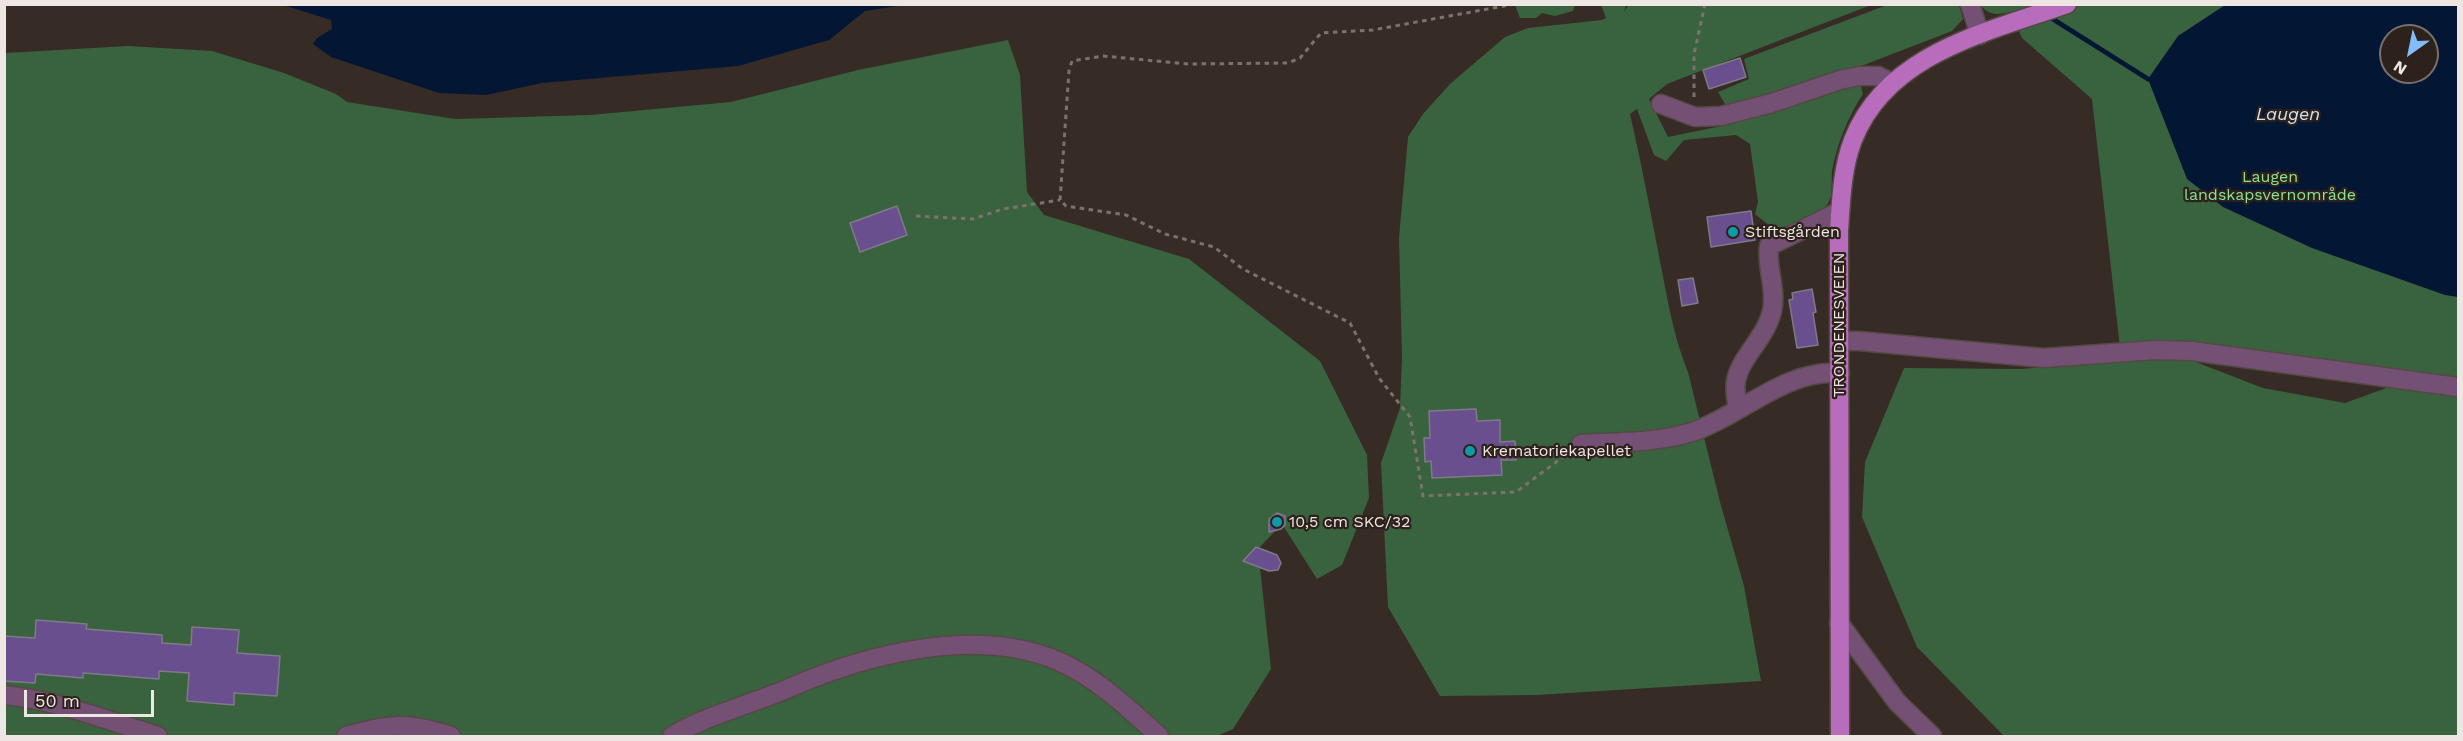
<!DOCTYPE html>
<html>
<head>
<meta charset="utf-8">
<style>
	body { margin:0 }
	#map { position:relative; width:2463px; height:741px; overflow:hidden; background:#372b25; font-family:"Work Sans",sans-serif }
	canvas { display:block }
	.frame { position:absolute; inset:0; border:6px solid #eee6e2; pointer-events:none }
	.north { position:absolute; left:2379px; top:24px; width:60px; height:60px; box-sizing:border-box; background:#2d211b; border:2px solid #7a706b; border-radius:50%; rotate:213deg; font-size:16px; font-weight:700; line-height:24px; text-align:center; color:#eee6e2 }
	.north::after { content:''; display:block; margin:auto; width:21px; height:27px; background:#83bcfb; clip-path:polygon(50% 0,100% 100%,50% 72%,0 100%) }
	.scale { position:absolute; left:24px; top:690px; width:130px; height:27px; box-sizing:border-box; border:3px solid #eee6e2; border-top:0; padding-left:8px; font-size:18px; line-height:21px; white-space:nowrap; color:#eee6e2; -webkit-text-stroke:4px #2d211b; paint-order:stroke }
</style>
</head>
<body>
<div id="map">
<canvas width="2463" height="741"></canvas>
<div class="frame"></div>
<div class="north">N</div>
<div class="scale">50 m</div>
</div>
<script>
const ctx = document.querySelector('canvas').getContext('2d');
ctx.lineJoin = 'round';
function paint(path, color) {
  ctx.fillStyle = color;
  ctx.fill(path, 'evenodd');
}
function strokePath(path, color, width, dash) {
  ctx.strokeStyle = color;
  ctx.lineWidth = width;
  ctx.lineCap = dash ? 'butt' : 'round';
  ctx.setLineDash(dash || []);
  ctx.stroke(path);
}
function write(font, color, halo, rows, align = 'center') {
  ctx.font = font + ' "Work Sans",sans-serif';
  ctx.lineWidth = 4.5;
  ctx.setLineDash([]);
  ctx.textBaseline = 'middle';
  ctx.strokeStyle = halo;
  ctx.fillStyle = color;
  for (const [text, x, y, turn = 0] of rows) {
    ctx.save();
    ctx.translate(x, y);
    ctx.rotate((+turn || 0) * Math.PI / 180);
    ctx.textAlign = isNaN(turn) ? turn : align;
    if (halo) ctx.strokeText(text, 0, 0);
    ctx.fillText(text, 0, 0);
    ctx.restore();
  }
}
const green = new Path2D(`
	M1629,4L1871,5L1667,84L1649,99L1668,137L1736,123L1718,92L1749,79L1744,59L1887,5H1959L1963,19L1952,31L1856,68L1863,94C1848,117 1837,144 1832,171C1831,182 1834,198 1826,206C1813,218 1792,227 1776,231L1755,214L1758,202L1750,144L1736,135L1684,140L1666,161L1654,155L1637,109L1630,114C1643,170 1653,226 1664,282C1670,313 1676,343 1688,372L1720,502L1744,586L1761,681L1537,695L1440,696L1388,607L1381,463L1400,408L1402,357L1399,238L1408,137L1423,114L1450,84L1505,37L1528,28L1602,20L1606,18L1601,5H1626L1624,12Z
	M1515,5V4L1575,5L1573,11L1555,16L1542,13L1536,18H1520Z
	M1980,5H2458V736H2004L1917,647L1862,517L1865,462L1904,368L2021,369L2180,356L2263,388L2345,403L2400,383L2120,348L2092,99L2022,38L2011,12C1997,15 1990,16 1980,5ZM2391,36H2427V72H2391Z
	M1008,40L1020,75L1027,192L1044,215L1189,259L1320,361L1367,455L1369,498L1342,565L1317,579L1282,524L1258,549L1271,669L1233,729L1217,736H5V53L128,46L212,51L284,73L336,94L347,102L455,119L590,115L731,102L858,70Z`);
const water = new Path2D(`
	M283,5V4L903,5L865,11L829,40L738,66L542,83L486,95L439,93L331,57L313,44L317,38L332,29L331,20Z
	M2225,5H2458V297L2445,295L2312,248L2223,207L2187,179L2148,79L2178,36ZM2391,36H2427V72H2391Z`);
const stream = new Path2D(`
	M2048,16L2148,79`);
const building = new Path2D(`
	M1740,58L1746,77L1709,89L1703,70Z
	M897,206L907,235L860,252L850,223Z
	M1751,211L1755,240L1711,247L1707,217Z
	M1693,278L1698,303L1682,306L1678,280Z
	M1812,289L1816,312L1813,313L1818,345L1797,348L1789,300L1793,299L1792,293Z
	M1476,409L1477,421L1500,420V442L1515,441L1516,460H1501L1502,475L1432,478L1431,461L1425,462L1424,438H1430L1429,411Z
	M1277,513L1285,516V525L1281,529L1269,532V519Z
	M1256,547L1277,555L1281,563L1278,570L1269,571L1243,561Z
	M36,620L87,624L86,629L162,635V643L191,645L192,627L239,630L237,653L280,656L277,696L234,693V705L187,701L189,673L159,671V679L83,673V678L36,674L35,683L4,681V636L35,638Z`);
const path = new Path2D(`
	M1515,4L1373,30L1321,33L1300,58L1288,63L1188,64L1103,56L1072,61L1069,71L1060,200L1066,206L1126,215L1165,234L1214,247L1243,269L1350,323L1379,378L1410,417L1423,496L1516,492L1567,454
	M1694,97V54L1705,4
	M916,216L973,219L1003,209L1060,200`);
const minor = new Path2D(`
	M1970,4L1980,35
	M1661,104L1695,117L1721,116L1772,103L1840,80L1859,76H1878L1892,83
	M1840,341H1859L2044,358L2156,350L2192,351L2458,387
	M1738,409C1737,400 1734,391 1736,381C1740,357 1766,338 1772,311C1777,289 1766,268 1769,246L1840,211
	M1581,444C1619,442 1659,443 1695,431C1744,413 1786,369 1840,373
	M1839,623L1897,702L1932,736
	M4,695C57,700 108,721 158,736
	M346,736C390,723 407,722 451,736
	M672,736C709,714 750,705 789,688C867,654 976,626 1058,661C1096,677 1129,709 1159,736`);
const major = new Path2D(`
	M1840,736L1839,231C1841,201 1842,168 1853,140C1887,53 1988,32 2067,4`);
const markers = [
	[1733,232,6,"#0f9aa8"],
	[1470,451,6,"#0f9aa8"],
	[1277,522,6,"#0f9aa8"]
];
const parkNames = [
	["Laugen",2270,177],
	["landskapsvernområde",2270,195]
];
const poiNames = [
	["Stiftsgården",1745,232],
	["Krematoriekapellet",1482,451],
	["10,5 cm SKC/32",1289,522]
];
const streetNames = [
	["TRONDENESVEIEN",1839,325,-90]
];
const waterNames = [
	["Laugen",2288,115]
];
paint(green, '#39633e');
paint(water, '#031734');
strokePath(stream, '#031734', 5);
paint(building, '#6a4f8f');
strokePath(building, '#7f7a87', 1.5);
strokePath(minor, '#544943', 21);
strokePath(major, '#544943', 21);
strokePath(path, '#7c726d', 3, [4.5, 4.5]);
strokePath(minor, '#745075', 18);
strokePath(major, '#b86dbc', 18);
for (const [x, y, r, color] of markers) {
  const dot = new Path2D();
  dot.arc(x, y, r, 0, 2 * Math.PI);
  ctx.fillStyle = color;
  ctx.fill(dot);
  strokePath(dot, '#2d211b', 2);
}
write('16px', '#8be195', '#2d211b', parkNames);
write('16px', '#eee6e2', '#2d211b', poiNames, 'left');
write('16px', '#eee6e2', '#2d211b', streetNames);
write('italic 18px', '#d4e1f1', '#2d211b', waterNames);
</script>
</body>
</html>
